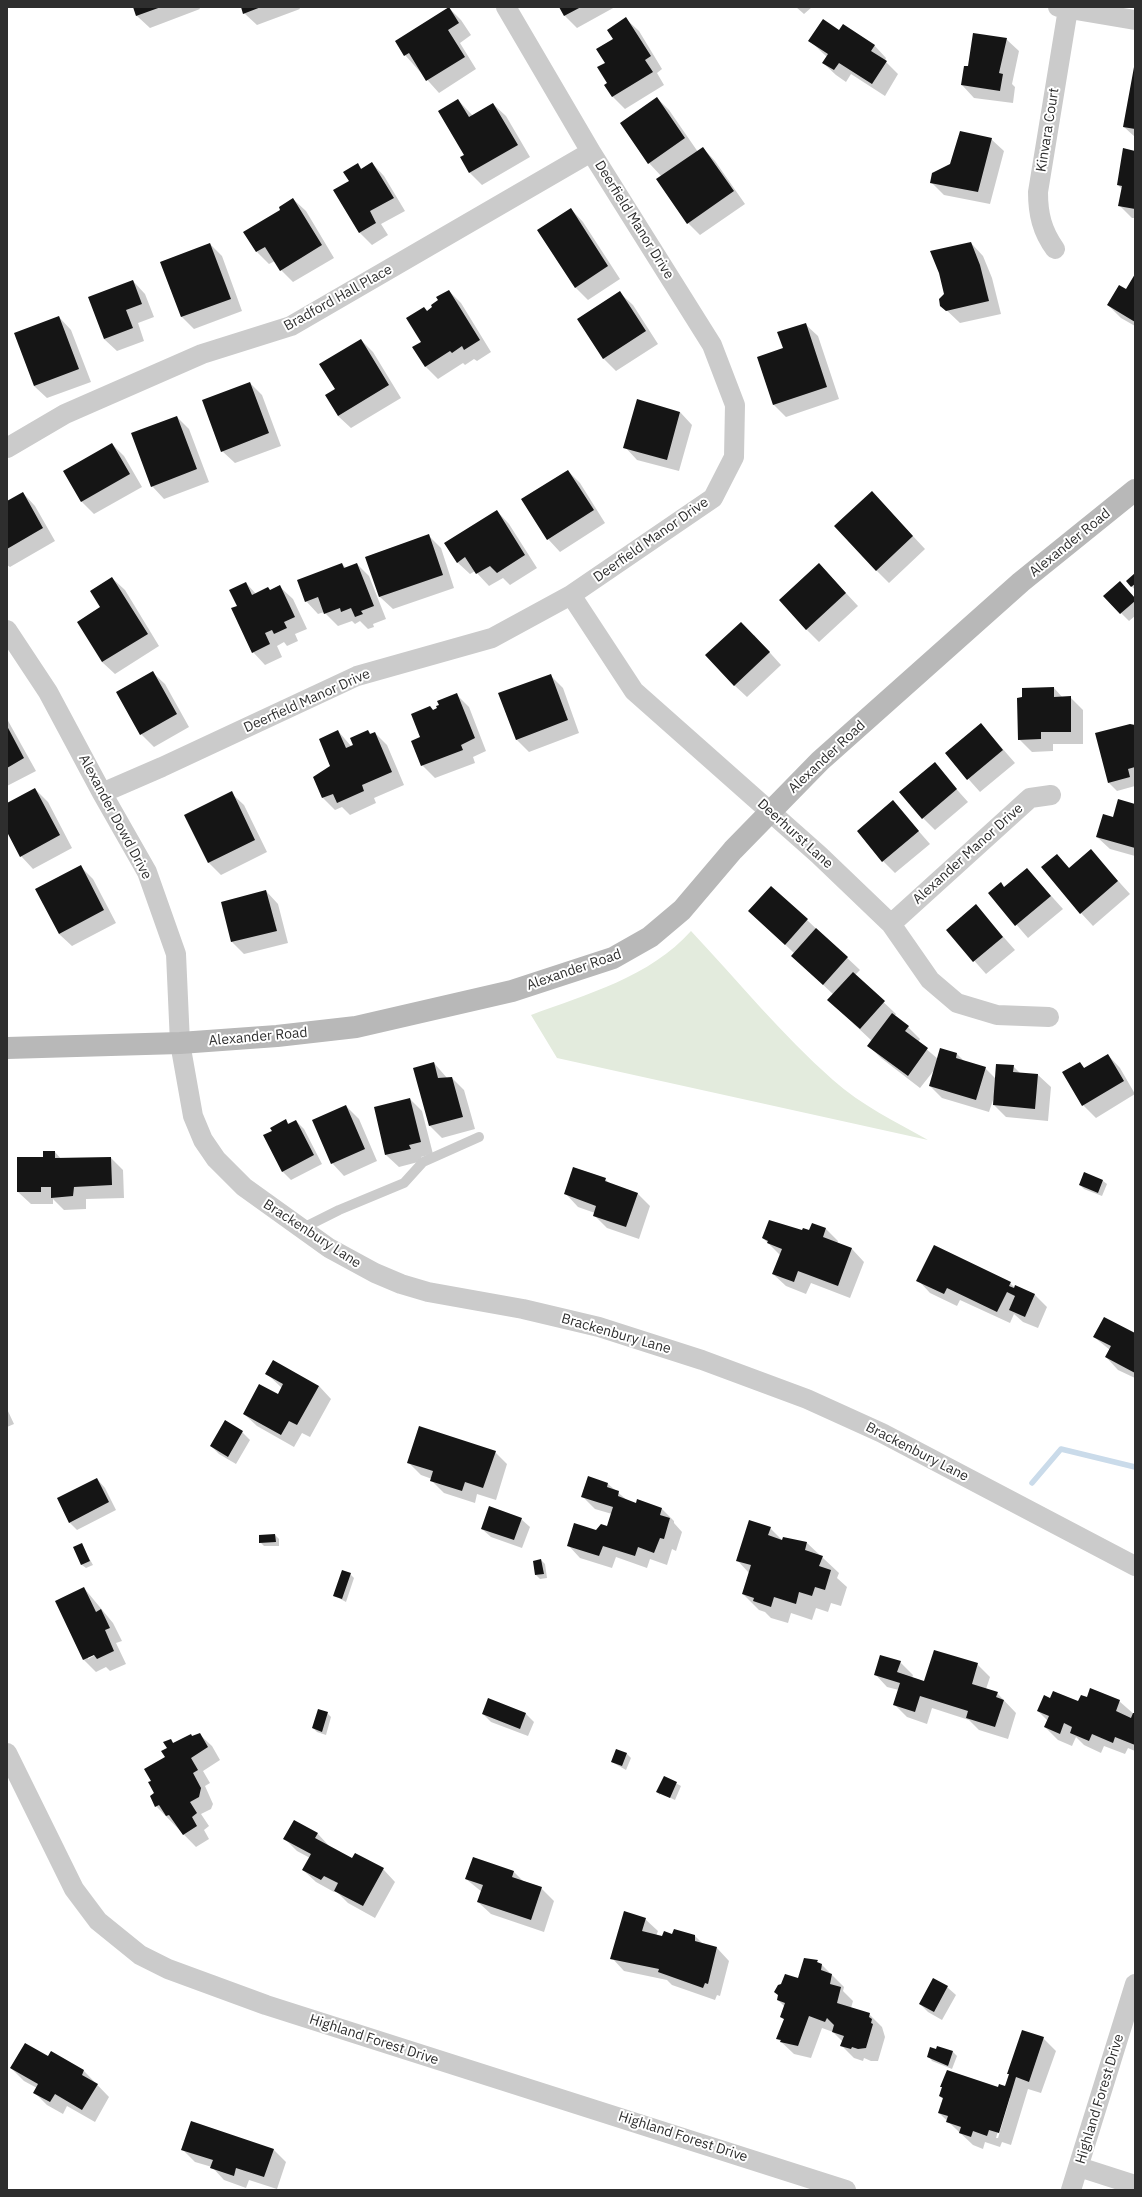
<!DOCTYPE html>
<html>
<head>
<meta charset="utf-8">
<style>
	body { margin:0 }
	#map { position:relative; width:1142px; height:2197px; overflow:hidden; background:#fff; font-family:"IBM Plex Sans",sans-serif }
	canvas { display:block }
	.frame { position:absolute; inset:0; border:8px solid #2e2e2e; pointer-events:none }
</style>
</head>
<body>
<div id="map">
<canvas width="1142" height="2197"></canvas>
<div class="frame"></div>
</div>
<script>
const ctx = document.querySelector('canvas').getContext('2d');
ctx.lineJoin = 'round';
function paint(path, color) {
  ctx.fillStyle = color;
  ctx.fill(path, 'evenodd');
}
function strokePath(path, color, width, dash) {
  ctx.strokeStyle = color;
  ctx.lineWidth = width;
  ctx.lineCap = dash ? 'butt' : 'round';
  ctx.setLineDash(dash || []);
  ctx.stroke(path);
}
function write(font, color, halo, rows, align = 'center') {
  ctx.font = font + ' "IBM Plex Sans",sans-serif';
  ctx.lineWidth = 4;
  ctx.setLineDash([]);
  ctx.textBaseline = 'middle';
  ctx.strokeStyle = halo;
  ctx.fillStyle = color;
  for (const [text, x, y, turn = 0] of rows) {
    ctx.save();
    ctx.translate(x, y);
    ctx.rotate((+turn || 0) * Math.PI / 180);
    ctx.textAlign = isNaN(turn) ? turn : align;
    if (halo) ctx.strokeText(text, 0, 0);
    ctx.fillText(text, 0, 0);
    ctx.restore();
  }
}
const green = new Path2D(`
	M691,931C738,981 782,1035 833,1080C861,1105 896,1122 928,1140L557,1058L531,1015C587,994 650,977 691,931Z`);
const shadow = new Path2D(`
	M134,7H199L200,9L150,28L137,16Z
	M242,7H299L300,9L257,25L244,13Z
	M560,7H615L577,28L565,16Z
	M796,7H812L804,14Z
	M449,8L461,20L471,35L460,43L476,69L439,93L405,55L396,41Z
	M626,19L639,31L662,69L657,73L664,85L625,109L613,97L606,85L609,83L606,63L614,39Z
	M840,31L874,45L886,58L885,61L898,74L885,96L851,74L846,82L836,75L823,63L827,57L810,41Z
	M1006,39L1019,51L1012,84L1015,87L1013,103L974,98L962,85L969,68Z
	M1135,68V137L1124,127Z
	M657,98L669,110L698,152L703,148L715,161L745,204L700,235L688,223L662,177L649,163Z
	M458,100L473,116L493,104L506,116L530,157L482,185L470,173L461,158L465,155Z
	M991,139L1004,151L990,204L944,195L931,182L951,165Z
	M1135,152V218H1132L1119,205L1122,189L1118,185Z
	M372,163L384,176L405,211L381,224L388,235L372,245L359,232L350,181L357,164L362,169Z
	M293,199L306,211L334,258L293,282L281,270L275,261L269,264L257,252L282,210Z
	M571,209L583,222L620,279L588,300L575,287Z
	M971,243L983,256L992,278L1001,314L960,323L941,305Z
	M210,244L222,256L242,311L194,329L182,317L161,262Z
	M1135,276V326L1121,318L1108,305L1127,291Z
	M133,281L145,294L154,317L138,323L144,341L117,351L104,339Z
	M449,291L461,303L491,352L477,361L474,359L465,365L463,363L438,379L426,367L414,347L422,342L427,312Z
	M620,293L633,305L658,344L616,371L604,359L578,319Z
	M59,317L71,330L91,382L47,398L34,386Z
	M805,324L818,336L839,399L786,417L773,404L784,349Z
	M361,340L373,352L401,398L351,428L338,416L336,390Z
	M250,383L262,395L281,446L235,463L222,451Z
	M680,412L692,425L679,471L637,460L625,447Z
	M177,417L189,429L209,482L164,499L152,486Z
	M112,444L124,456L142,487L94,514L82,502L64,471Z
	M568,471L580,483L605,523L560,552L548,539Z
	M23,493L35,506L55,541L10,567L7,565V502Z
	M884,505L925,549L889,583L876,570Z
	M497,511L509,524L537,568L510,585L503,578L489,586L475,571L470,574L457,562Z
	M428,535L441,548L454,588L393,609L380,597L366,557Z
	M342,564L346,568L357,564L369,576L386,619L373,624L374,627L368,629L360,621L355,624L352,621L338,626L324,612L318,614L306,601Z
	M1135,574V590L1127,581Z
	M831,577L858,606L819,642L806,629Z
	M112,578L125,590L159,646L115,674L102,662V608Z
	M246,583L256,594L271,591L280,587L293,599L307,629L295,634L298,641L287,646L284,642L277,646L282,657L265,665L253,652Z
	M1135,598V616L1129,621L1121,613Z
	M754,635L781,665L747,697L734,685Z
	M152,672L165,684L189,727L154,747L141,734L117,692Z
	M550,675L563,688L579,733L529,752L516,739Z
	M1054,688L1063,698L1070,697L1083,710V744H1053V751L1032,752L1019,739Z
	M456,694L469,707L486,751L473,757L475,763L435,778L422,765L421,737L433,711Z
	M7,719L36,771L7,786Z
	M981,724L1015,763L980,792L946,754Z
	M1135,726V786L1117,791L1109,783Z
	M338,731L351,746L368,731L371,734L375,733L387,745L404,785L374,798L376,803L350,815L342,807L335,810L323,798L332,767Z
	M934,764L968,802L935,830L923,818Z
	M35,789L48,802L72,848L33,869L21,856L7,829V804Z
	M231,793L244,805L267,852L221,875L209,863L185,816Z
	M893,802L930,844L895,873L883,861Z
	M1135,805V856L1110,849L1097,837L1113,818Z
	M1091,851L1130,894L1093,926L1081,913L1057,855L1070,869Z
	M80,866L93,879L116,923L72,946L59,934Z
	M1027,869L1063,909L1028,938L989,893L1005,888Z
	M266,891L278,904L288,943L244,954L232,942Z
	M976,906L1015,950L986,974L947,930Z
	M750,911L807,920L860,970L855,975L896,1014L894,1017L908,1027L920,1039L918,1042L938,1059L957,1054L965,1062L985,1068L996,1079L1013,1066L1020,1073L1038,1075L1051,1087L1048,1121L1006,1117L994,1105V1097L989,1112L942,1098L930,1086L935,1069L920,1088L881,1058L869,1046L872,1041L841,1012L834,995L805,968L794,953Z
	M1108,1055L1120,1068L1135,1094L1096,1118L1083,1105L1080,1063L1085,1069Z
	M434,1063L447,1078H452L464,1090L475,1129L442,1138L429,1125Z
	M410,1099L422,1111L433,1154L421,1157L422,1161L399,1167L386,1155Z
	M346,1106L359,1119L377,1161L344,1176L332,1163Z
	M286,1121L289,1124L296,1121L304,1129L322,1164L291,1180L283,1172L264,1136Z
	M55,1152L61,1159L111,1158L123,1170L124,1198L86,1199V1209L64,1210L53,1199V1204H31L18,1192L44,1158Z
	M1085,1173L1103,1181L1107,1184L1102,1196L1084,1189L1080,1185Z
	M605,1179L610,1184L637,1193L650,1206L639,1239L607,1228L594,1215L595,1213L578,1207L566,1194Z
	M826,1229L838,1241L837,1244L852,1249L864,1262L850,1298L811,1283L806,1294L786,1286L773,1274L781,1256L763,1238Z
	M918,1280L1010,1283L1015,1288L1035,1295L1047,1307L1038,1328L1023,1322L1014,1314L1010,1323L960,1300L957,1306L930,1293Z
	M1135,1334V1378L1118,1370L1106,1357L1110,1350L1094,1337Z
	M267,1374L319,1386L331,1399L310,1437L302,1433L294,1447L257,1426L244,1414L278,1395L282,1388Z
	M7,1409L14,1424L7,1427Z
	M242,1432L250,1440L236,1464L219,1454L211,1446Z
	M495,1452L507,1464L496,1500L477,1494L475,1503L444,1493L432,1481V1479L421,1475L408,1462Z
	M97,1479L105,1488L116,1510L77,1530L69,1522Z
	M608,1484L628,1501L636,1504L638,1500L662,1509L674,1521V1523L682,1532L676,1551L672,1549L667,1565L650,1559L647,1568L616,1557L612,1568L580,1558L568,1545L596,1531L607,1527L612,1514L595,1509L582,1496Z
	M521,1519L530,1527L522,1548L491,1537L482,1529Z
	M770,1528L783,1541L807,1543L839,1573L837,1578L847,1587L841,1606L831,1603L828,1612L816,1608L812,1620L791,1613L788,1623L771,1618L765,1612L759,1610L743,1594L749,1573L737,1560Z
	M275,1535L279,1539V1546H264L260,1542Z
	M81,1544L93,1565L86,1568L82,1565Z
	M541,1560L545,1564L547,1578L540,1579L536,1575L534,1562Z
	M350,1574L354,1578L346,1602L335,1596Z
	M84,1588L113,1623L122,1641L116,1643L126,1664L110,1671L106,1667L96,1672L84,1660ZM98,1652L99,1653L88,1659V1657Z
	M900,1662L913,1675L912,1678L925,1682L977,1664L990,1677L986,1689L997,1693L1016,1713L1008,1739L979,1730L969,1720L932,1708L927,1724L907,1717L894,1704L899,1690L887,1687L875,1674Z
	M488,1699L526,1714L534,1722L528,1736L491,1722L483,1714Z
	M1050,1699L1078,1703L1087,1699L1119,1701L1135,1715V1751L1128,1748L1125,1754L1104,1746L1101,1753L1084,1745L1076,1737L1072,1746L1058,1740L1045,1727L1048,1721L1038,1711Z
	M327,1713L331,1717L326,1735L317,1732L313,1728Z
	M199,1734L212,1746L220,1760L203,1771L210,1783L205,1786L213,1804L211,1809L201,1814L209,1826L204,1830L209,1839L196,1847L156,1806L152,1781L167,1758L170,1740L174,1744L191,1735L193,1737Z
	M617,1750L627,1754L631,1758L626,1770L612,1762Z
	M664,1777L681,1786L675,1800L660,1793V1795L657,1792Z
	M318,1834L330,1847L353,1859L383,1869L395,1882L375,1918L348,1903L335,1890L334,1892L316,1882L303,1870L310,1858L297,1851L285,1839Z
	M513,1871L525,1883L541,1888L554,1901L544,1932L491,1914L478,1902L482,1892L466,1879Z
	M645,1919L658,1931L656,1936L662,1937L695,1936L703,1944L717,1948L729,1961L720,1996L717,1995L715,2000L672,1985L667,1980L624,1971L612,1958Z
	M822,1965L844,1987L843,1991L853,2001L851,2008L869,2014L882,2027L885,2037L878,2061H871L864,2058L863,2061L854,2058L841,2045L843,2042L833,2032L822,2028L811,2058L794,2054L777,2038L785,2020L781,2017L785,2007L778,2000L799,1980Z
	M934,1980L947,1987L956,1995L942,2020L928,2012L920,2004Z
	M1043,2038L1056,2051L1041,2093L1028,2089L1011,2145L1002,2142L1000,2147L985,2142L983,2149L973,2145L939,2113L944,2100L940,2096L943,2088L941,2086L1006,2087L1010,2075L1008,2073ZM1008,2098H1010L998,2138H996Z
	M938,2047L953,2052L957,2056L952,2069L932,2061L929,2057Z
	M51,2052L84,2071L109,2097L95,2122L67,2106L63,2114L47,2105L34,2092L37,2088L24,2081L11,2068L49,2058Z
	M182,2149H273L286,2162L277,2189L249,2180L246,2188L224,2180L212,2167L195,2162Z`);
const stream = new Path2D(`
	M1032,1483L1061,1449L1135,1467`);
const building = new Path2D(`
	M133,7H161L136,16Z
	M241,7H261L243,14Z
	M449,7L459,23L448,30L465,57L426,81L409,53L404,56L395,41Z
	M559,7H581L564,16Z
	M626,17L651,56L645,60L653,72L612,97L604,85L607,83L597,67L605,63L596,49L613,39L607,30Z
	M823,19L839,30L843,24L875,45L871,51L887,61L872,84L839,63L834,70L822,63L828,54L808,41Z
	M973,33L1007,38L999,73L1003,74L1000,91L961,85L964,66H968Z
	M1134,67H1135V129L1123,127Z
	M657,97L685,138L648,164L620,123Z
	M458,99L469,117L493,103L518,145L469,173L460,157L464,155L438,111Z
	M960,131L992,138L978,192L930,183L932,173L950,164Z
	M703,147L734,191L687,224L656,179Z
	M1123,148L1135,151V209L1118,206L1122,186L1117,185Z
	M372,162L394,198L370,211L376,223L359,233L333,190L349,181L343,172L358,163L361,169Z
	M293,198L322,245L280,271L265,247L256,252L243,232L280,210L279,207Z
	M571,208L608,266L575,288L537,230Z
	M971,242L980,265L989,301L946,311L940,306L939,299L944,294L939,273L930,251Z
	M210,243L231,299L181,317L160,262Z
	M1135,274V322L1107,305L1119,285L1126,289Z
	M133,280L142,304L126,310L133,328L104,339L88,297Z
	M449,290L480,340L464,350L462,346L452,353L450,351L425,367L412,347L421,342L406,318L424,307L427,311L432,307L431,305L438,300L436,297Z
	M620,291L646,331L603,359L577,319Z
	M59,316L79,369L34,386L14,333Z
	M806,323L827,387L773,405L757,357L783,348L777,332Z
	M361,339L389,385L338,416L325,395L335,389L319,364Z
	M250,382L269,433L221,452L202,400Z
	M637,399L680,412L667,460L623,448Z
	M177,416L197,469L151,487L131,433Z
	M112,443L130,474L81,502L63,471Z
	M568,470L594,510L547,540L521,499Z
	M872,491L913,536L876,571L834,526Z
	M23,492L43,528L7,549V501Z
	M497,510L525,555L497,573L490,566L476,574L465,557L457,563L444,543Z
	M429,534L443,575L379,597L365,557Z
	M342,563L344,568L357,563L374,606L361,611L363,614L355,617L351,608L341,612L340,608L324,614L318,597L305,602L297,580Z
	M819,563L846,593L806,630L779,600Z
	M1135,573V584L1131,587L1126,581Z
	M112,577L148,634L102,662L77,622L100,607L90,591Z
	M1120,581L1135,598V601L1120,614L1103,596Z
	M246,582L252,595L268,587L270,590L280,585L295,617L284,622L287,628L274,634L272,630L265,633L270,644L252,653L231,608L237,606L229,590Z
	M741,622L770,652L734,686L705,655Z
	M153,671L177,714L140,735L116,692Z
	M551,674L568,720L516,740L498,693Z
	M1054,687V697L1071,696V732H1041V739L1018,740L1017,698L1022,697V688Z
	M457,693L475,738L461,745L463,750L421,766L411,741L420,737L411,714L430,706L433,710L437,708L436,706L439,705L437,701Z
	M981,723L1003,750L967,780L945,753Z
	M1130,724L1135,725V767L1128,769L1130,777L1108,783L1095,733Z
	M7,726L24,758L7,768Z
	M338,730L346,748L353,745L350,738L368,730L370,734L375,732L392,772L362,785L364,791L337,803L333,794L322,798L313,777L330,766L319,739Z
	M935,762L957,789L922,819L899,792Z
	M35,788L60,835L20,857L7,832V803Z
	M232,791L255,840L208,863L184,815Z
	M1118,799L1135,804V848L1096,837L1103,814L1113,817Z
	M893,800L919,831L882,862L857,831Z
	M1091,849L1118,881L1080,914L1041,867L1057,854L1069,868Z
	M81,865L104,910L59,934L35,889Z
	M1027,868L1051,896L1015,926L988,893L1001,882L1004,887Z
	M771,886L808,919L785,945L748,911Z
	M266,890L277,931L231,942L221,902Z
	M976,904L1003,937L973,962L946,930Z
	M816,928L848,957L823,985L791,956Z
	M853,972L885,1001L860,1029L827,1000Z
	M892,1013L909,1026L905,1031L928,1048L908,1076L867,1046Z
	M940,1048L957,1053L956,1058L986,1067L976,1100L929,1086Z
	M1108,1054L1124,1081L1082,1106L1062,1072L1080,1062L1084,1068Z
	M434,1062L438,1078L452,1077L463,1117L429,1126L413,1068Z
	M996,1064L1014,1065L1013,1072L1038,1074L1035,1109L993,1105Z
	M410,1098L421,1142L409,1145L411,1149L385,1155L374,1107Z
	M346,1105L365,1149L331,1164L312,1120Z
	M286,1119L288,1124L296,1120L314,1155L282,1172L263,1135L272,1131L270,1128Z
	M43,1151H55V1158L111,1157L112,1185L74,1187L73,1196L51,1198V1187H41V1192H17V1157H43Z
	M573,1167L606,1178L605,1181L638,1193L626,1227L593,1216L596,1206L564,1194Z
	M1084,1172L1103,1180L1098,1193L1079,1185Z
	M769,1220L802,1230L803,1228L809,1230L812,1223L826,1228L823,1237L852,1248L838,1286L798,1271L794,1282L772,1274L782,1249L767,1243L768,1241L762,1238Z
	M934,1245L1011,1282L1009,1286L1014,1288L1015,1285L1035,1294L1025,1317L1009,1310L1015,1296L1007,1292L997,1312L947,1288L944,1294L916,1281Z
	M1104,1317L1135,1333V1373L1105,1357L1111,1346L1093,1337Z
	M273,1360L319,1386L297,1425L289,1421L281,1435L243,1414L259,1384L278,1394L283,1384L265,1374Z
	M225,1420L243,1431L228,1457L210,1446Z
	M419,1426L496,1451L483,1488L465,1482L462,1491L430,1481L433,1471L407,1463Z
	M588,1476L608,1483L607,1487L619,1491L618,1496L636,1503L637,1499L662,1508L660,1515L670,1518L664,1539L660,1538L654,1553L638,1547L635,1556L603,1546L599,1556L567,1546L574,1523L596,1530L601,1524L607,1526L613,1507L581,1497Z
	M97,1478L109,1502L69,1523L57,1498Z
	M489,1506L522,1518L514,1540L481,1529Z
	M749,1520L771,1527L768,1535L782,1540L783,1537L807,1542L805,1550L823,1556L819,1566L831,1570L825,1590L815,1587L812,1596L799,1592L796,1604L774,1597L771,1607L753,1601L754,1598L742,1594L751,1565L736,1561Z
	M275,1534L276,1542L259,1543V1535Z
	M82,1543L90,1561L81,1565L73,1547Z
	M541,1559L544,1574L535,1575L533,1561Z
	M342,1570L351,1573L342,1599L333,1596Z
	M84,1587L96,1612L101,1609L110,1628L105,1630L114,1651L97,1659L94,1655L83,1660L55,1601Z
	M934,1650L978,1663L972,1684L998,1692L996,1697L1004,1700L995,1727L966,1718L968,1711L920,1696L915,1712L893,1705L900,1683L874,1675L880,1655L901,1661L897,1672L924,1681Z
	M1090,1688L1120,1700L1116,1711L1131,1718L1133,1713H1135V1745L1115,1737L1113,1743L1092,1734L1089,1741L1070,1733L1072,1727L1064,1723L1060,1734L1044,1727L1049,1716L1037,1711L1044,1695L1050,1698L1053,1691L1078,1701L1081,1695L1087,1697Z
	M488,1698L526,1713L520,1729L482,1714Z
	M318,1709L328,1712L322,1732L312,1728Z
	M200,1733L208,1747L191,1758L198,1770L193,1773L201,1788L199,1797L190,1802L197,1813L192,1817L197,1826L183,1835L169,1815L166,1816L159,1805L155,1807L150,1796L154,1793L148,1782L151,1781L144,1769L165,1757L161,1751L167,1748L163,1742L171,1739L173,1743L191,1734L192,1736Z
	M616,1749L627,1753L622,1766L611,1762Z
	M664,1776L677,1782L670,1798L656,1792Z
	M294,1820L318,1833L315,1838L352,1858L355,1853L384,1868L363,1906L334,1891L338,1883L324,1876L321,1880L302,1870L311,1854L283,1839Z
	M473,1857L514,1871L512,1877L542,1887L531,1920L477,1902L483,1885L465,1879Z
	M624,1911L646,1918L642,1931L662,1936L664,1931L672,1934L674,1929L695,1935V1941L717,1947L708,1984L705,1983L703,1988L658,1972L659,1969L610,1959Z
	M804,1958L818,1960L817,1962L822,1964L821,1970L832,1974L830,1984L841,1987L837,2003L870,2013L869,2017L872,2019L871,2023L873,2024L866,2048L858,2049L852,2047L851,2049L840,2046L844,2036L832,2032L834,2025L827,2018L825,2022L809,2016L798,2046L780,2042L781,2040L776,2039L784,2019L780,2017L785,2003L777,2000L778,1995L774,1992L778,1985L781,1984L785,1974L798,1978Z
	M933,1978L948,1986L934,2012L919,2004Z
	M1022,2030L1044,2037L1029,2082L1016,2077L999,2133L989,2130L987,2136L973,2131L971,2137L959,2133L961,2127L946,2122L948,2116L938,2113L943,2098L939,2096L942,2087H940L947,2070L998,2087L999,2084L1005,2086L1009,2074H1007Z
	M25,2043L48,2056L51,2051L84,2070L82,2075L98,2084L82,2110L55,2094L50,2102L33,2093L38,2084L10,2068Z
	M937,2046L953,2051L948,2066L927,2057L930,2047L936,2049Z
	M191,2121L274,2149L264,2177L236,2168L234,2176L210,2168L213,2160L181,2150Z`);
const lane = new Path2D(`
	M301,1229L339,1210L404,1183L423,1162L479,1137`);
const street = new Path2D(`
	M1058,7L1135,20
	M1055,249C1042,231 1038,214 1038,192L1068,9
	M7,448L65,414L202,354L291,326L591,152
	M571,595L634,691L819,855L891,924L930,980L957,1003L997,1015L1049,1017
	M7,630L48,692L102,793L147,872L176,954L180,1043L193,1116L203,1140L216,1159L244,1187L329,1248L375,1273L401,1284L428,1292L523,1309L599,1327L702,1360L807,1399L882,1433L1135,1566
	M102,793L162,767L357,676L492,638L571,595L713,498L734,457L735,405L712,345L591,152L506,7
	M891,924L1030,798L1051,795
	M7,1753L74,1889L98,1921L140,1955L168,1969L266,2005L846,2190
	M1079,2167L1135,2185
	M1071,2190L1135,1984`);
const secondary = new Path2D(`
	M7,1048L180,1043L277,1036L356,1027L512,991L613,958L650,937L682,910L733,850L820,761L1021,582L1135,490`);
const streetNames = [
	["Kinvara Court",1048,130,-81],
	["Deerfield Manor Drive",634,220,58],
	["Bradford Hall Place",338,298,-29],
	["Deerfield Manor Drive",651,540,-35],
	["Alexander Road",1070,543,-39],
	["Deerfield Manor Drive",307,701,-24],
	["Alexander Road",827,757,-43],
	["Alexander Dowd Drive",115,817,62],
	["Deerhurst Lane",795,834,42],
	["Alexander Manor Drive",968,854,-42],
	["Alexander Road",574,970,-19],
	["Alexander Road",258,1037,-5],
	["Brackenbury Lane",312,1234,33],
	["Brackenbury Lane",616,1334,16],
	["Brackenbury Lane",917,1452,27],
	["Highland Forest Drive",374,2040,18],
	["Highland Forest Drive",1100,2099,-73],
	["Highland Forest Drive",683,2137,18]
];
paint(green, '#e3ebdd');
paint(shadow, '#0003');
strokePath(stream, '#cadbea', 5.5);
paint(building, '#151515');
strokePath(lane, '#cbcbcb', 10);
strokePath(street, '#cbcbcb', 20);
strokePath(secondary, '#b8b8b8', 22);
write('14px', '#2e2e2e', '#fff', streetNames);
</script>
</body>
</html>
